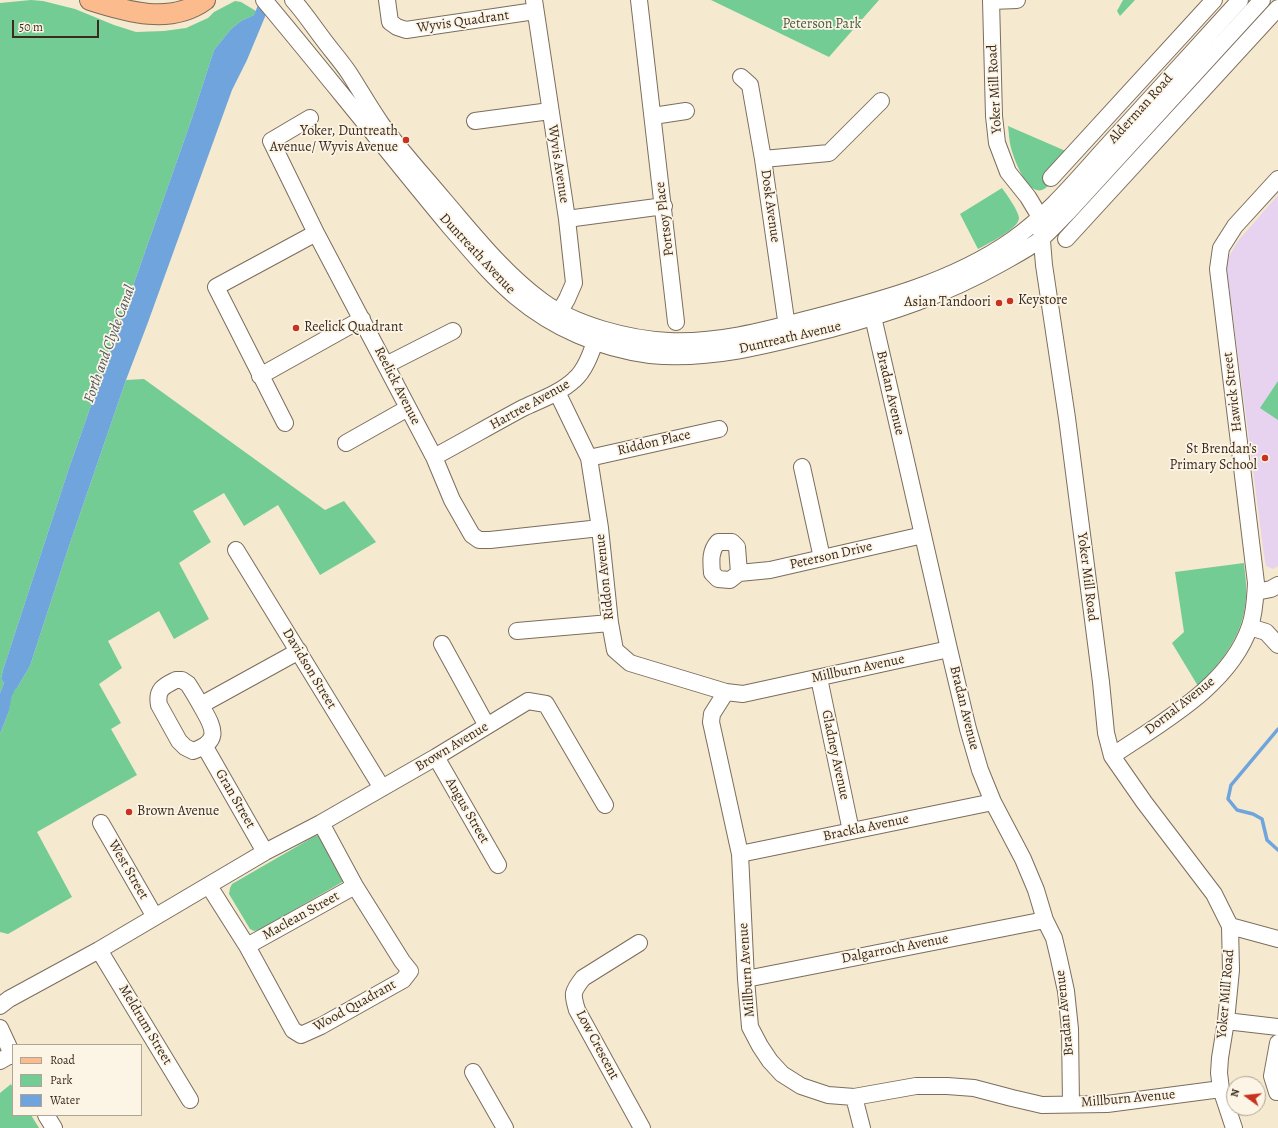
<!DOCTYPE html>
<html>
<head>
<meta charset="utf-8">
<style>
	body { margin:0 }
	#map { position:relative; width:1278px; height:1128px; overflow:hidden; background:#f5e9d0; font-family:Alegreya,serif }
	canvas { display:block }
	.legend { position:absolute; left:12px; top:1044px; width:130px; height:72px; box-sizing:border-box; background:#fcf5e5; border:1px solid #afa495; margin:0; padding:5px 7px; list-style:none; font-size:12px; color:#3b2a1e }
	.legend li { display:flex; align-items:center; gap:8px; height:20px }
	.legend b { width:20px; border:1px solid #afa495 }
	.north { position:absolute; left:1226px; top:1076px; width:40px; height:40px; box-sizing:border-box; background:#fcf5e5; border:1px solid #afa495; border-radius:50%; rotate:285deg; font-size:11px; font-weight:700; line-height:16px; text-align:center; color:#3b2a1e }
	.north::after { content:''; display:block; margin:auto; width:14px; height:18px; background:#c8321e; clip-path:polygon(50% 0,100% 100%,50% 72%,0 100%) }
	.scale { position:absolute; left:12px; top:20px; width:87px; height:18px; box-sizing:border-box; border:2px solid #3b2a1e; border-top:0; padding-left:5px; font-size:12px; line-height:14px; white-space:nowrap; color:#3b2a1e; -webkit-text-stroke:3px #fcf5e5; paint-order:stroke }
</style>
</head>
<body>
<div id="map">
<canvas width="1278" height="1128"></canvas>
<ul class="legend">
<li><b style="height:5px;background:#fbbb8d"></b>Road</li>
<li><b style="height:11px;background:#72cc93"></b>Park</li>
<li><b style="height:11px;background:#6fa5dc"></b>Water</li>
</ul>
<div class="north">N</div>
<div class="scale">50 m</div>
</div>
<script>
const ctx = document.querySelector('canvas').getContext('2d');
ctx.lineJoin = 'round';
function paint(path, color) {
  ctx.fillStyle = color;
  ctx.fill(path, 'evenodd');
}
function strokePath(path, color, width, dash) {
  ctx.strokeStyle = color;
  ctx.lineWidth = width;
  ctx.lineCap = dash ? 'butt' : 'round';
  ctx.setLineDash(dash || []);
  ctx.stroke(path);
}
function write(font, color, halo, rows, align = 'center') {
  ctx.font = font + ' Alegreya,serif';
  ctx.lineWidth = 3.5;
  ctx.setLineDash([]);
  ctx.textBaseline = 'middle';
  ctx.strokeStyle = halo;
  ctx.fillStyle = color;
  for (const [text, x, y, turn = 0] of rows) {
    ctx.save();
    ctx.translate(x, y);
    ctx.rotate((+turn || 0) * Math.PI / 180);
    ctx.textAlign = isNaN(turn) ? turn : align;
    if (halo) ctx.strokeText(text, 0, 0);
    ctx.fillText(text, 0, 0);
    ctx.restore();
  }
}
const built = new Path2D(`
	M1278,195V566L1273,569L1266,566L1264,555L1227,270V260L1238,241Z`);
const green = new Path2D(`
	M31,0L43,1L75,9L114,25L136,32L164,31L186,28L208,18L214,12L235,1L241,2L256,11L254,15L241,21L231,29L214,50L192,118L68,471L3,670L1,679L4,683L0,693V3Z
	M711,0H879L829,57Z
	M1123,0H1135L1120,16L1117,11Z
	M1008,126L1068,152L1043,181L1048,186C1046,188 1044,189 1042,190C1027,195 1014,159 1011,148C1009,141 1009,133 1008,126Z
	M1002,188C1007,195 1018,210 1019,218C1019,229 987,244 978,249L960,214Z
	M144,379L325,510L344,501L376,542L320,575L278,505L244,526L224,493L193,511L211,542L179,563L209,619L174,639L159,611L108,641L122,668L99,684L121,723L111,729L137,775L37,832L72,897L8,934L0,932V734L9,711L10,698L15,688H17L30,666L69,546L126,380Z
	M1278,381V420L1260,408Z
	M1244,563C1245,574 1247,586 1246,597C1244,635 1223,660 1198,686L1172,643L1184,632L1175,572Z
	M321,835L344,881L259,930L254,931L250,929L229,894L230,888L232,884L315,836Z
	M11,1084L13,1088V1115H31L39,1128H0V1093Z`);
const water = new Path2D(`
	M260,0H272L247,60L232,90L147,325L126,380L69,546L30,666L17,688L15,689L11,698V699L9,711L0,734V693L4,683L1,679L3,670L68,471L192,118L214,50L231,29L241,21L254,15Z`);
const stream = new Path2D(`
	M1278,729L1231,785L1228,799L1237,810L1253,814L1262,819L1267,840L1278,850`);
const minor = new Path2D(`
	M264,0C306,50 346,100 387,150C408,176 429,202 450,227C471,251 491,276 515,296C553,328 601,349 650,355C711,361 773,344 831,329C890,313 945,295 998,265C1012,257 1028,249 1041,239C1051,230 1060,220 1069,211L1262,0
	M293,0C304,12 313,26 323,39C331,50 341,61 349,73C360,90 370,108 382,125C401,151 423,175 444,200C475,236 504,273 542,301C575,325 628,339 669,341C716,343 763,331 808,319C878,301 952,282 1012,240C1049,214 1078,178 1108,145C1152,97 1196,48 1240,0
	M387,0L390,22L397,27L406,30L535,11
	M534,0L567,219L574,283L567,299L555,320
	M639,0L676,322
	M991,0L994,116L997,143L1008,172L1028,197L1040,217L1044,265L1067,418L1101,682L1106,733L1112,756L1144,802L1214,894L1230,926L1231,970L1226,1021L1220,1058L1219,1073L1221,1089L1234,1128
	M991,1L1017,0
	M741,77L750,85L763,159L788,334
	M653,116L686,111
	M310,118L271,141L316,233L434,457L452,500L472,535L479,540H490L600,528
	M475,121L550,111
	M763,159L829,153L881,101
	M1051,178L1214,0
	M567,219L664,206
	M1066,239L1278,8
	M871,308L949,649L968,729L980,770L993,802L1023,859L1036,890L1045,920L1054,938L1059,959L1066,991L1070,1029L1071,1104
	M386,365L453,331
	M260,376L362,319
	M557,392L589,458L600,528L610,623L615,650L630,663L726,692
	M285,423L216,287L316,233
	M346,443L408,408
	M434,457C464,441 493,424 523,408C540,400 560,393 574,380C586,370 594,346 598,331
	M589,458L719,429
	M802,467L822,558
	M236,550L382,788
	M739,573L737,547L732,542H718C710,551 711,561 712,573L718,579L730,580L739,573L770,570L923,535
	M1256,592L1271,589L1278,585
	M1250,627L1266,632L1278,645
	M517,631L610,623
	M442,644L487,726
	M949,649L743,694L726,692L712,714L711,722L740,854L746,979L750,1027L760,1046L770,1061L782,1074L801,1086L828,1095L854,1097L916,1086H947L974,1088L1012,1098L1042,1105L1107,1104L1221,1089
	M819,678L851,831
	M176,680H182L188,684C194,693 199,702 204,711C215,730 219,742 193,751L185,747L179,741L159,705C156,689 164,686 176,680Z
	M201,705L299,651
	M205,747L265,852
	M1112,756C1162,722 1230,686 1250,626C1255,612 1255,598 1256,583L1218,269L1221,248L1235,226L1278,179
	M436,757L498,865
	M101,823L155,917
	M740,854L993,802
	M209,886L247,946L293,1030L301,1035L321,1026L394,985L403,980L410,971L402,961L355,886L321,823
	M1230,926L1278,939
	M639,943L583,978C572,992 572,994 577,1010L642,1128
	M247,946L355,886
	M99,950L190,1100
	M746,979L1045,920
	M0,1006L9,999L99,950L265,852L321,823L436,757L528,701L546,704L605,805
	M1226,1021L1278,1027
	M0,1028L13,1056
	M1278,1043L1272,1076L1277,1092H1278
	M0,1061L12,1054
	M473,1072L505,1128
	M854,1097L862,1128
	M46,1115L54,1128`);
const major = new Path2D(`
	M90,0C127,12 171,25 205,0`);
const markers = [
	[406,140,4,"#c8321e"],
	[1010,301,4,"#c8321e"],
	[999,303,4,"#c8321e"],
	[296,328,4,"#c8321e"],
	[1265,458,4,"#c8321e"],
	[129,812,4,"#c8321e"]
];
const streetNames = [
	["Wyvis Quadrant",463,22,-8],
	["Yoker Mill Road",995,89,-93],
	["Alderman Road",1141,109,-48],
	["Wyvis Avenue",558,164,81],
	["Dosk Avenue",770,206,82],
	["Portsoy Place",665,219,-97],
	["Duntreath Avenue",477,254,47],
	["Duntreath Avenue",790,338,-13],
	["Reelick Avenue",397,386,63],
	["Hawick Street",1233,392,-97],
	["Bradan Avenue",890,393,77],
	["Hartree Avenue",530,405,-29],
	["Riddon Place",654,443,-13],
	["Peterson Drive",831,556,-13],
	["Riddon Avenue",605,577,-96],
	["Yoker Mill Road",1087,577,83],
	["Davidson Street",309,669,59],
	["Millburn Avenue",858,669,-12],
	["Dornal Avenue",1180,706,-38],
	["Bradan Avenue",964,708,76],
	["Brown Avenue",452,747,-31],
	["Gladney Avenue",835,755,78],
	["Gran Street",235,799,60],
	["Angus Street",467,811,60],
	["Brackla Avenue",866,828,-12],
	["West Street",128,870,60],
	["Maclean Street",301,916,-29],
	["Dalgarroch Avenue",895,949,-11],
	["Millburn Avenue",747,970,-94],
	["Yoker Mill Road",1226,994,-85],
	["Wood Quadrant",355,1006,-29],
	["Bradan Avenue",1065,1013,-96],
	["Meldrum Street",145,1025,59],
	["Low Crescent",597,1045,62],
	["Millburn Avenue",1128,1099,-5]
];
const parkNames = [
	["Peterson Park",822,25]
];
const poiNames = [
	["Yoker, Duntreath",398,132],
	["Avenue/ Wyvis Avenue",398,148],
	["Keystore",1018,301,"left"],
	["Asian Tandoori",991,303],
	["Reelick Quadrant",304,328,"left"],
	["St Brendan's",1257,450],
	["Primary School",1257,466],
	["Brown Avenue",137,812,"left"]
];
const waterNames = [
	["Forth and Clyde Canal",110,344,-70]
];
paint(built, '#e7d2ef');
paint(green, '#72cc93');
paint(water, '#6fa5dc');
strokePath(stream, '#6fa5dc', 3.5);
strokePath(minor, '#7c6d5c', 18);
strokePath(major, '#7c6d5c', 22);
strokePath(minor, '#fff', 16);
strokePath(major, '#fbbb8d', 20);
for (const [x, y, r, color] of markers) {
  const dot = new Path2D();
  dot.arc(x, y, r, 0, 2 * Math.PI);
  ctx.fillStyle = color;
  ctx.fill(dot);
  strokePath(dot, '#fcf5e5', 1.5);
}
write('14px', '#3b2a1e', '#fcf5e5', streetNames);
write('14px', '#4c5b41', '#fcf5e5', parkNames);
write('14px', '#3b2a1e', '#fcf5e5', poiNames, 'right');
write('italic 15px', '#4d5560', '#fcf5e5', waterNames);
</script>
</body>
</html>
